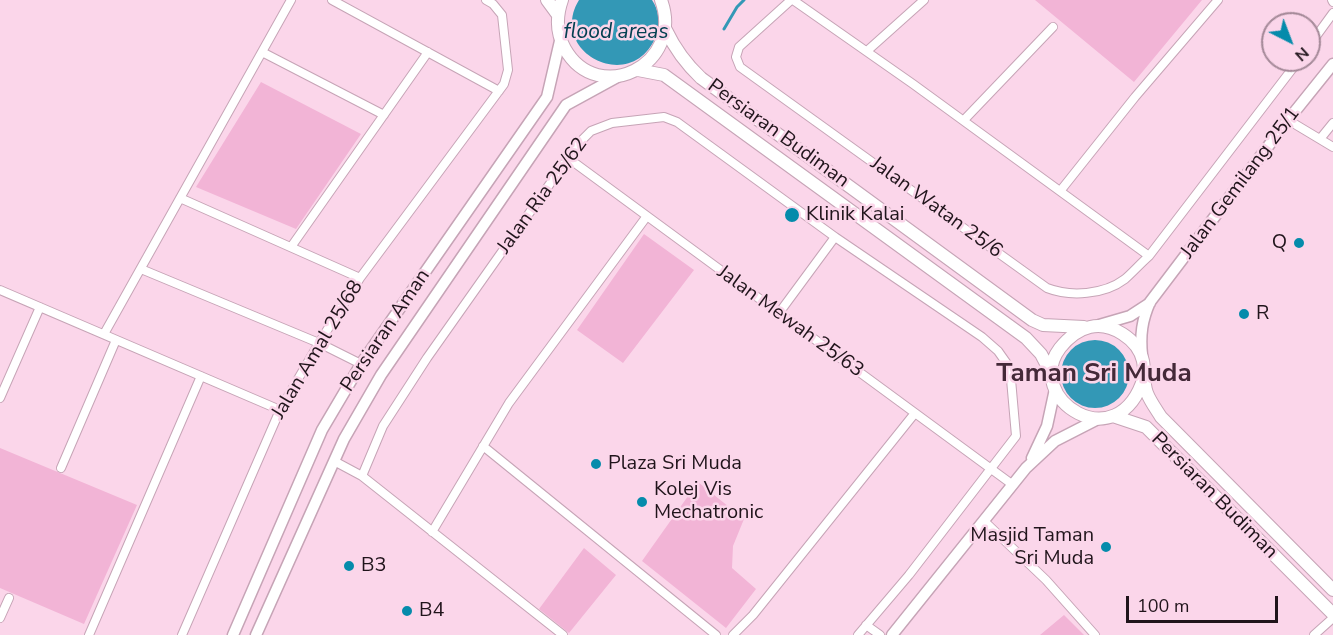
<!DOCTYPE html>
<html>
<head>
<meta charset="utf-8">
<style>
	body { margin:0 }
	#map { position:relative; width:1333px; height:635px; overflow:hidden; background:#fbd6ea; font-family:"Nunito Sans",sans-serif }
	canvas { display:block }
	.north { position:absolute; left:1261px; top:12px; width:60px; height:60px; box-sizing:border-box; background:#fbd6ea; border:2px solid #a38897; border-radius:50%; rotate:138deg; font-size:16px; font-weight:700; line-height:24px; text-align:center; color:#20141b }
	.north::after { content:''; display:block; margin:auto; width:21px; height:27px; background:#058bab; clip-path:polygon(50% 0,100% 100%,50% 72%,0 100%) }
	.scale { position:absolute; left:1126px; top:596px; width:152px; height:27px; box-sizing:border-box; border:3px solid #20141b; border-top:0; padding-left:8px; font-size:18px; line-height:21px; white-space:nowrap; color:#20141b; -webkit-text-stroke:4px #fbd6ea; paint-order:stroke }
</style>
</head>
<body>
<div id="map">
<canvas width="1333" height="635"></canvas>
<div class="north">N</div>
<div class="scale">100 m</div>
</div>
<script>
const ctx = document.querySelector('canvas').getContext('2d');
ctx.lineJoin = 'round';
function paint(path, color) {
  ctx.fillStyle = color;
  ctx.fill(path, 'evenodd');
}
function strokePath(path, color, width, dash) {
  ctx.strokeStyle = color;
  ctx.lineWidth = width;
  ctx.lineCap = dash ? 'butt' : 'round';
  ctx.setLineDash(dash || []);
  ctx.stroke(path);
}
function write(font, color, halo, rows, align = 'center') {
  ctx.font = font + ' "Nunito Sans",sans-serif';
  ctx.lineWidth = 5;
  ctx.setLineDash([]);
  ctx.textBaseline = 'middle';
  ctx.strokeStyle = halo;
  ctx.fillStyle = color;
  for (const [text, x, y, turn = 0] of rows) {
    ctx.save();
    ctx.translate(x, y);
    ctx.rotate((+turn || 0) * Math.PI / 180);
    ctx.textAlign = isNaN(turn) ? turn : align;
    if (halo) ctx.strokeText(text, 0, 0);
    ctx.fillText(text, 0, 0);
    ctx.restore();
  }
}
const green = new Path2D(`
	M1035,0H1202L1134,82Z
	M261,82L361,134L296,229L196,187Z
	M644,234L694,270L623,363L577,330Z
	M0,448L137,505L84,624L0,588Z
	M698,482L744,519L733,546L732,568L756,589L726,628L642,561Z
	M584,548L616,575L569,633L539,609Z
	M1064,615L1084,635H1040Z`);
const water = new Path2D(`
	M579,0H652C659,10 661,25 656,36C632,96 547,52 579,0Z
	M1061 374a34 34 0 1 1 68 0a34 34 0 1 1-68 0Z`);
const stream = new Path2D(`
	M724,29L737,7L744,0`);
const minor = new Path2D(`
	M332,0L499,91
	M791,0L739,47L736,57L740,67L1047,288C1070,297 1104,295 1125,279C1133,272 1141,263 1149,256L1299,60
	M793,0L913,84L1149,256
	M1332,0L1333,2
	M1309,46L1333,13
	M867,51L924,0
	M262,52L384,115
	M964,120L1053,27
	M1288,120L1333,147
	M1320,139L1333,123
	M568,158L1013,485
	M1061,190L1135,97L1218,0
	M180,198L360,278
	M291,247L428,52
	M141,269L319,343L361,364
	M0,290L280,410
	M779,313L835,237
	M104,334L291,0
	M0,398L40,307
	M483,446L716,635
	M334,461L362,476L563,635
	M61,468L116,340
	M362,476L383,426L427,358L578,144L591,131L612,123L664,117L677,122L835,237L982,337L998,351L1010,368L1016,436L909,575L858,635
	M984,521L1046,580L1095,635
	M432,532L509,403L647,216
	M0,618L9,598
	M866,625L880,635
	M89,635L201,376
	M182,635L280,410L319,343L360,278L504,84L508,70L502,15L493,4L486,0
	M733,635L753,615L915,413
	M1314,635L1333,618`);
const tertiary = new Path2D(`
	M1099,325L1130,316L1150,303
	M1142,355C1140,335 1142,320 1150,302L1288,120L1333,64
	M1032,458L1047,426L1055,389
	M233,635L322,430L361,364L547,97L560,41
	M256,635L344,439L381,375L566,105L619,76
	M892,635L1026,468L1055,441L1098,419`);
const secondary = new Path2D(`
	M547,0L558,15
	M562,0C556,17 556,33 565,49C598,107 685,65 661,0
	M666,30C675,49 685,63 701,78L1032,320L1043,325L1084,327
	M638,70L664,75L1026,338L1041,354L1052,375
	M1144,377C1118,462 1022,398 1060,348C1068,338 1077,330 1090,327C1111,322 1138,339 1143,361C1145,371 1143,383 1147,393C1150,401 1156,409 1161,417L1333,590
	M1113,416L1146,427L1333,614`);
const markers = [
	[792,215,8,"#058bab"],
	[1299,243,6,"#058bab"],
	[1244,314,6,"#058bab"],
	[596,464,6,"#058bab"],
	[642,502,6,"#058bab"],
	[1106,547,6,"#058bab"],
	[349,566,6,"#058bab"],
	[407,611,6,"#058bab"]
];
const streetNames = [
	["Persiaran Budiman",778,134,36],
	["Jalan Gemilang 25/1",1241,183,-53],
	["Jalan Ria 25/62",543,196,-54],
	["Jalan Watan 25/6",936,208,36],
	["Jalan Mewah 25/63",790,322,36],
	["Persiaran Aman",386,331,-56],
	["Jalan Amal 25/68",318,350,-59],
	["Persiaran Budiman",1214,496,45]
];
const poiNames = [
	["Klinik Kalai",806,215],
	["Q",1287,243,"right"],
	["R",1256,314],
	["Plaza Sri Muda",608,464],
	["Kolej Vis",654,490],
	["Mechatronic",654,513],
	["Masjid Taman",1094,536,"right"],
	["Sri Muda",1094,559,"right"],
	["B3",361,566],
	["B4",419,611]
];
const waterNames = [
	["flood areas",616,33]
];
const districtNames = [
	["Taman Sri Muda",1094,375]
];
paint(green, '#f2b4d6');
paint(water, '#3398b6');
strokePath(stream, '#3398b6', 3);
strokePath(minor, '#c6a4b6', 10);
strokePath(tertiary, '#c6a4b6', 13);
strokePath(secondary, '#c6a4b6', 14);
strokePath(minor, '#fff', 8);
strokePath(tertiary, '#fff', 10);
strokePath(secondary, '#fff', 12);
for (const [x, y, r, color] of markers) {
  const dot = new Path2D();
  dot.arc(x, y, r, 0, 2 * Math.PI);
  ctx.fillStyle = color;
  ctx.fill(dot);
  strokePath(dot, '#fbd6ea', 2);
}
write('20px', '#20141b', '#fbd6ea', streetNames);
write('20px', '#20141b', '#fbd6ea', poiNames, 'left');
write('italic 21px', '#034051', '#fbd6ea', waterNames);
write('bold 26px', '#442938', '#fbd6ea', districtNames);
</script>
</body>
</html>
